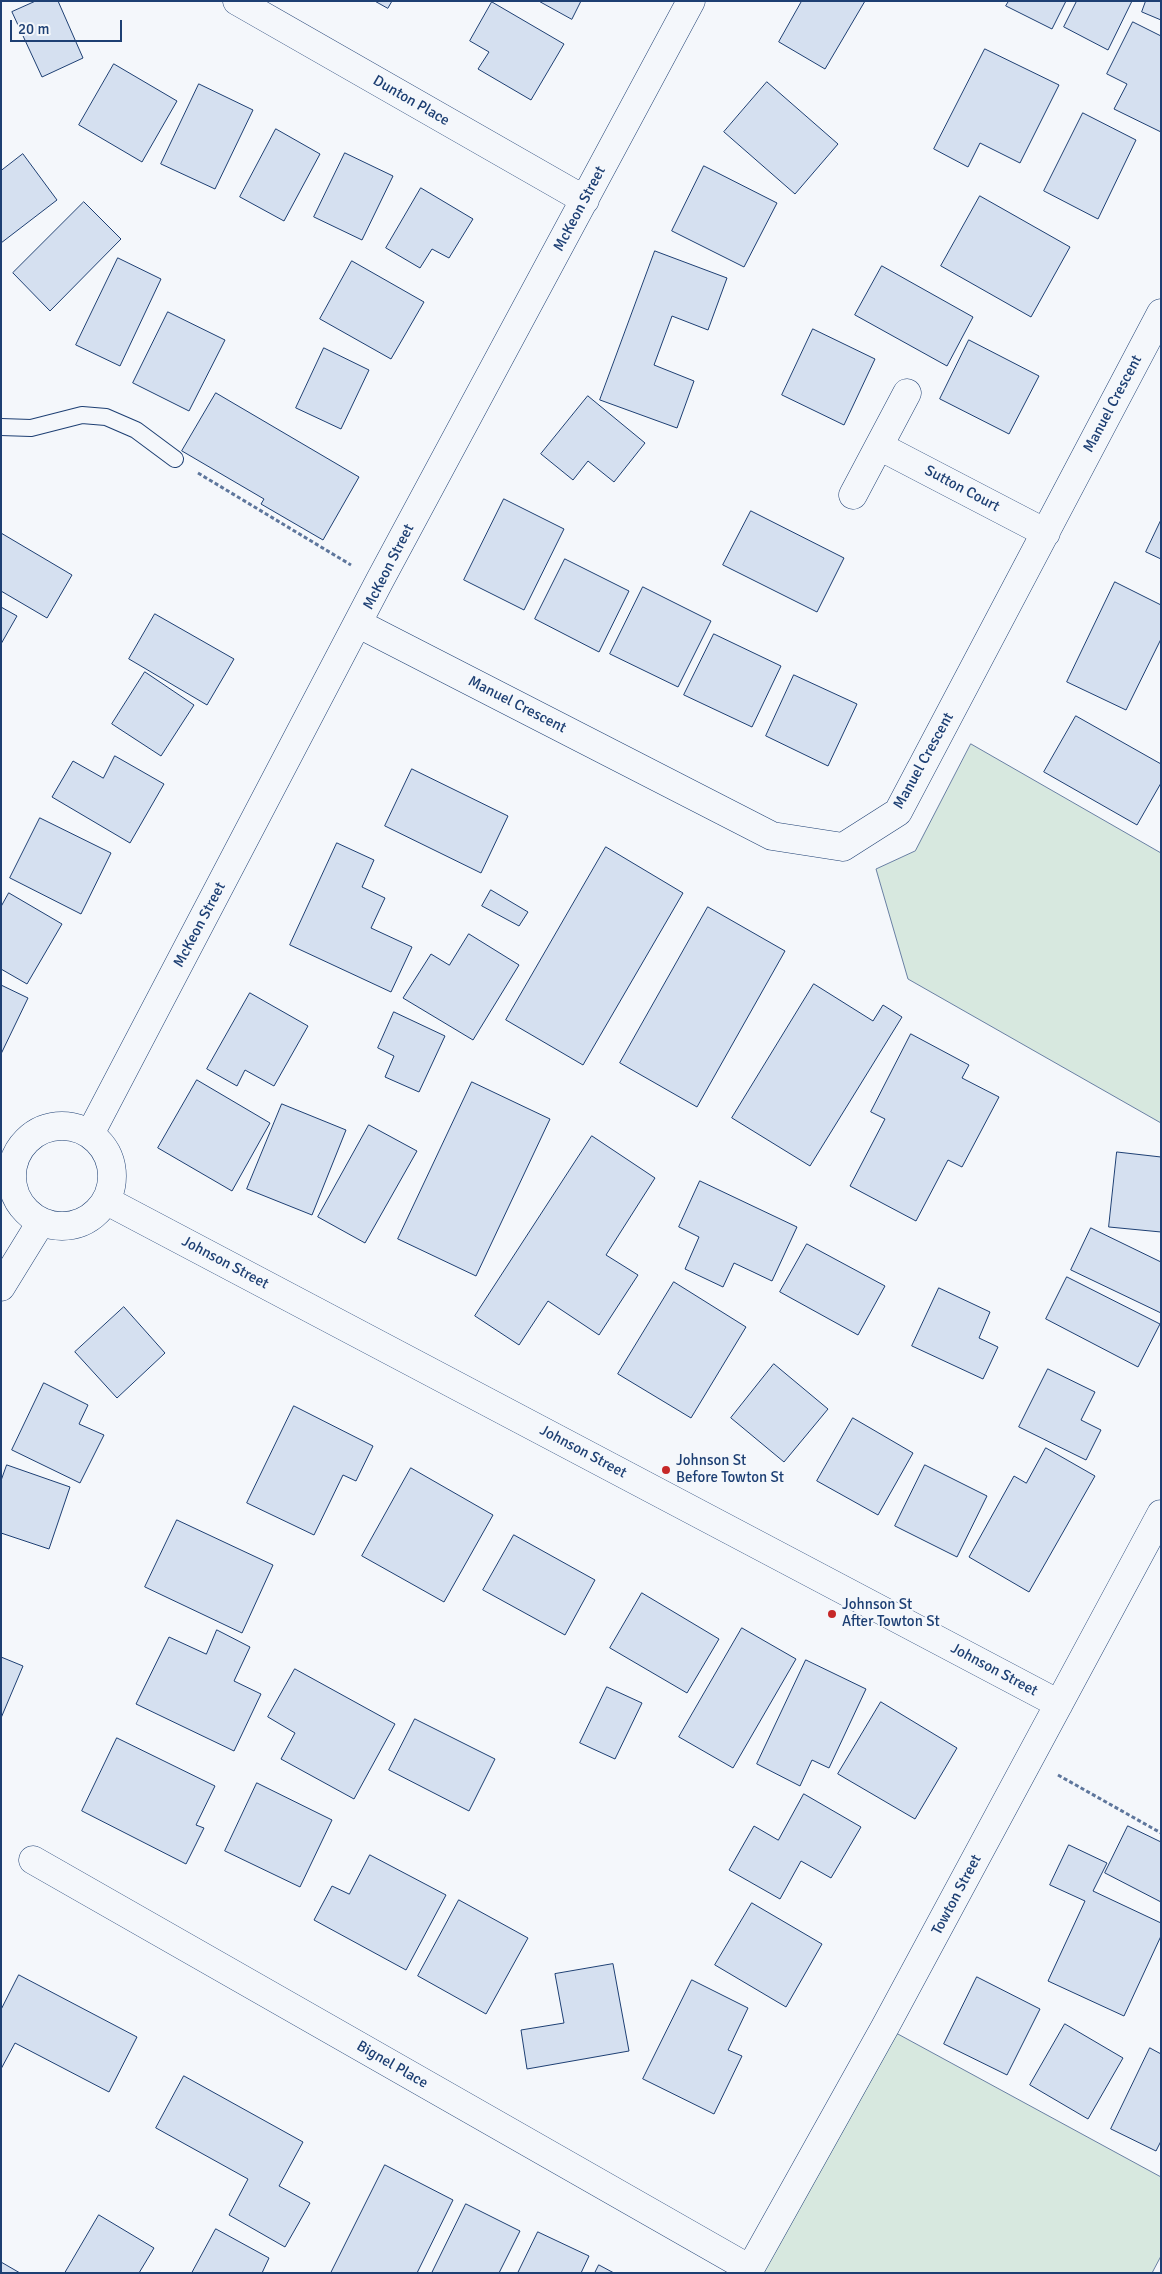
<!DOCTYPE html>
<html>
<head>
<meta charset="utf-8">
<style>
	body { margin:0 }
	#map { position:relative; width:1162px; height:2274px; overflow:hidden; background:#f4f7fb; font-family:Signika,sans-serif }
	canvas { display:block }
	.frame { position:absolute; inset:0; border:2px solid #1d3f73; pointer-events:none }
	.scale { position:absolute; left:10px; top:20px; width:112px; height:22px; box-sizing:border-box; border:2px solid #1d3f73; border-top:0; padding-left:6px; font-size:15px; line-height:18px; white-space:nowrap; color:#1d3f73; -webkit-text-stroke:4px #f4f7fb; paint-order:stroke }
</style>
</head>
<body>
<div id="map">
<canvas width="1162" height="2274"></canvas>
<div class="frame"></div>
<div class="scale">20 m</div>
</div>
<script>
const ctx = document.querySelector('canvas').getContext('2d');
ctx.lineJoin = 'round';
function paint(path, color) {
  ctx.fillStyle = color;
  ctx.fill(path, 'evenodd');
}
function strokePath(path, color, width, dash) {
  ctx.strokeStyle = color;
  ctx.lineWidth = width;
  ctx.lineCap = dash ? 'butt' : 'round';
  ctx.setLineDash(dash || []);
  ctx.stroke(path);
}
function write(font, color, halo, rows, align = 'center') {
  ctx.font = font + ' Signika,sans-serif';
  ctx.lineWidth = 4;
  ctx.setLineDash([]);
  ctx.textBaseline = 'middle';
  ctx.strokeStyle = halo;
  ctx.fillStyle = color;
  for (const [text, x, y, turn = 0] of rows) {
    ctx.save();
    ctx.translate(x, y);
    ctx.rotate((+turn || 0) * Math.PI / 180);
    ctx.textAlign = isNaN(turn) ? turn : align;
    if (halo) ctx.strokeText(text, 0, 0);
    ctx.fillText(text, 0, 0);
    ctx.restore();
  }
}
const green = new Path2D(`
	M971,744L1161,853V1123L908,979L876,869L915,851Z
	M885,2027L1161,2177V2256L1152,2273H750Z`);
const building = new Path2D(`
	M36,1H58L83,58L42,77L12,12Z
	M375,1H392L388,8Z
	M539,1H581L572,19Z
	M802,1H865L825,69L779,42Z
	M1009,1H1066L1052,29L1006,6Z
	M1077,1H1132L1108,50L1064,27Z
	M1146,1H1161V20L1142,12Z
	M492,2L564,44L531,100L478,69L489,52L470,41Z
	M1133,22L1161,36V132L1114,109L1127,84L1107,74Z
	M985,49L1059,85L1020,163L980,143L968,167L934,149Z
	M114,64L177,101L142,162L79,125Z
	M767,82L838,144L795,194L724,132Z
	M199,84L253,110L215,189L161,164Z
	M1083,113L1136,140L1098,219L1044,191Z
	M276,129L320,154L284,221L240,197Z
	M345,153L393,176L362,240L314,217Z
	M23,154L57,200L1,243V171Z
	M704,166L777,203L744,267L672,231Z
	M421,188L473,219L449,258L432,249L420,268L386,248Z
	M980,196L1070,247L1031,317L941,266Z
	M84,202L121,239L50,311L13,273Z
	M655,251L727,278L708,330L672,316L654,365L694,381L677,428L600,400Z
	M118,258L161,279L120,366L76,345Z
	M352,261L424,302L391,359L320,319Z
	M882,266L973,317L947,366L855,315Z
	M168,312L225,340L189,411L133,383Z
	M813,329L875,359L844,425L782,395Z
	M969,340L1039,376L1009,434L940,399Z
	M324,348L369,370L341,429L296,408Z
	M216,393L359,477L323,540L261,504L264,499L182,451Z
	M588,396L645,443L614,482L588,461L573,480L541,454Z
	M504,499L564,529L524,610L464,580Z
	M751,511L844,558L817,612L723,565Z
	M1161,520V559L1146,552Z
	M1,533L72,575L47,618L1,591Z
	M565,559L629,591L599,652L535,619Z
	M1115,582L1161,605V639L1126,710L1067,682Z
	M643,587L711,621L678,687L610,654Z
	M1,607L17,616L1,644Z
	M155,614L234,659L207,705L129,659Z
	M714,634L781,666L752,727L684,695Z
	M145,672L194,705L161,756L112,724Z
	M794,675L857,704L828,766L766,736Z
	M1076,716L1161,764V783L1137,825L1044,772Z
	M115,756L164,784L130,843L52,797L73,761L103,778Z
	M412,769L508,816L481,873L385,826Z
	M40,818L111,853L81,914L10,878Z
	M337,843L374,860L362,887L385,898L371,928L412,947L391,992L290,945Z
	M606,847L683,893L583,1065L506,1020Z
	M491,890L528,912L519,926L482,906Z
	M9,893L62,924L27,984L1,969V907Z
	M708,907L785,951L697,1107L620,1063Z
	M469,934L519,965L473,1040L403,998L431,954L449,965Z
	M814,984L873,1021L883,1005L902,1017L810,1166L732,1118Z
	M1,985L28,998L1,1054Z
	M250,993L308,1026L274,1086L245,1070L237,1086L207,1069Z
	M394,1012L445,1036L419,1092L385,1077L394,1056L378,1048Z
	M911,1034L969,1065L962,1078L999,1097L962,1167L948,1160L916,1221L850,1186L885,1119L871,1112Z
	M197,1080L270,1123L232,1191L158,1148Z
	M472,1082L550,1119L476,1276L398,1239Z
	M282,1104L346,1130L312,1215L247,1189Z
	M369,1125L417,1151L365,1243L318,1217Z
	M592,1136L655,1178L606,1255L638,1275L599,1335L548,1301L519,1345L475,1316Z
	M1117,1152L1161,1157V1232L1109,1227Z
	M700,1181L797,1227L772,1281L734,1263L723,1287L685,1269L699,1237L679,1227Z
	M1091,1228L1161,1262V1313L1071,1270Z
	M807,1244L885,1286L858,1335L780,1292Z
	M1067,1277L1160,1324L1138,1367L1046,1319Z
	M674,1282L746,1327L691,1418L618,1374Z
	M939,1288L990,1312L979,1338L998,1347L983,1379L912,1346Z
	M124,1307L165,1353L117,1398L75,1352Z
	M774,1364L828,1409L784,1462L731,1418Z
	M1048,1369L1095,1392L1081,1420L1101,1430L1086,1460L1019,1427Z
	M44,1383L88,1405L79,1424L104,1435L80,1483L12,1450Z
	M294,1406L373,1446L356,1481L343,1475L314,1535L247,1503Z
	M853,1418L913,1453L878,1515L817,1481Z
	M1046,1448L1095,1476L1029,1592L969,1557L1014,1476L1026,1483Z
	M7,1465L70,1487L49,1549L1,1533V1481Z
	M925,1465L987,1496L957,1557L895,1526Z
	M411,1468L493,1515L444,1602L362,1556Z
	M177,1520L273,1565L242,1633L145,1587Z
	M514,1535L595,1580L565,1635L483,1590Z
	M642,1593L719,1639L687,1693L610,1648Z
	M742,1628L796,1659L733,1768L679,1737Z
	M217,1630L250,1647L234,1681L261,1694L234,1751L136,1704L169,1637L206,1654Z
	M1,1657L23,1666L1,1718Z
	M806,1660L866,1689L829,1768L812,1760L800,1786L757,1764Z
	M295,1669L395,1724L354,1799L281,1759L295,1733L268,1717Z
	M607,1687L642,1703L615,1759L580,1743Z
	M881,1702L957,1748L915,1819L838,1774Z
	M415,1719L495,1759L469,1811L389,1770Z
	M117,1738L215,1786L196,1825L204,1828L186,1864L82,1811Z
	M257,1783L332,1820L300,1887L225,1851Z
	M804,1794L861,1827L831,1878L801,1861L780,1899L729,1870L754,1826L778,1840Z
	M1128,1826L1161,1842V1902L1105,1873Z
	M1069,1845L1107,1863L1093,1891L1161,1923V1936L1124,2016L1048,1981L1085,1901L1050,1885Z
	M370,1855L446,1895L406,1970L314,1920L332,1886L349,1894Z
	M459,1900L528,1938L486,2014L418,1976Z
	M752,1903L822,1944L786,2007L715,1965Z
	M613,1964L629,2051L527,2069L521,2030L564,2023L555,1974Z
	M19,1975L137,2037L109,2092L15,2043L1,2069V2010Z
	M977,1977L1040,2009L1007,2075L944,2044Z
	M692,1980L748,2008L728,2050L742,2056L714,2114L643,2079Z
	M1065,2024L1123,2058L1088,2119L1030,2085Z
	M1150,2048L1161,2054V2141L1156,2151L1111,2129Z
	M184,2076L303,2142L279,2186L310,2203L285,2247L229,2215L248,2179L156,2128Z
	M385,2165L453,2200L417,2273H331Z
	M466,2204L520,2231L499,2273H432Z
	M99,2215L154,2248L139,2273H65Z
	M216,2229L269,2258L262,2273H192Z
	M538,2232L589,2256L581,2273H518Z
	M1,2262L20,2273H1Z
	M599,2265L614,2273H595Z`);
const path = new Path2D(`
	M198,473L351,565
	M1058,1775L1161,1833`);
const service = new Path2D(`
	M1,427L31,428L82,415L106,417L136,430L175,459`);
const minor = new Path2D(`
	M237,1L585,200
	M879,446L1046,533
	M853,495L907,393
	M359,624L772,836L843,847L898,812L1161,313
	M12 1176a50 50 0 1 1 100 0a50 50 0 1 1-100 0Z
	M90,1134L380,580L691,1
	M107,1201L1059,1704
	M1,1287L41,1222
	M33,1860L750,2269
	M750,2273V2269L885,2027L1161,1514`);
const markers = [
	[666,1470,5,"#c62828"],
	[832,1614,5,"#c62828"]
];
const streetNames = [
	["Dunton Place",411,101,30],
	["McKeon Street",580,209,-62],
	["Manuel Crescent",1113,404,-62],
	["Sutton Court",962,489,28],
	["McKeon Street",389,567,-63],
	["Manuel Crescent",517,705,27],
	["Manuel Crescent",924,761,-61],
	["McKeon Street",200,925,-62],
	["Johnson Street",225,1263,28],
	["Johnson Street",583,1452,28],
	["Johnson Street",994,1670,28],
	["Towton Street",957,1895,-62],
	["Bignel Place",392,2065,30]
];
const poiNames = [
	["Johnson St",676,1461],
	["Before Towton St",676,1478],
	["Johnson St",842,1605],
	["After Towton St",842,1622]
];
paint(green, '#d7e8df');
strokePath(green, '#687fa3', 1);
paint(building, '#d5e0f0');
strokePath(building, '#1d3f73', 1);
strokePath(service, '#1d3f73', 18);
strokePath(minor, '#1d3f73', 29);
strokePath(path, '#5e769c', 3, [4, 2.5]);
strokePath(service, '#f4f7fb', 16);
strokePath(minor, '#f4f7fb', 28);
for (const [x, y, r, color] of markers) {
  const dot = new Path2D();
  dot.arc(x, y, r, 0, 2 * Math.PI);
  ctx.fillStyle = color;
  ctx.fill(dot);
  strokePath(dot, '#f4f7fb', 2);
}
write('15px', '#1d3f73', '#f4f7fb', streetNames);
write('15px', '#1d3f73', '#f4f7fb', poiNames, 'left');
</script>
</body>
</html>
